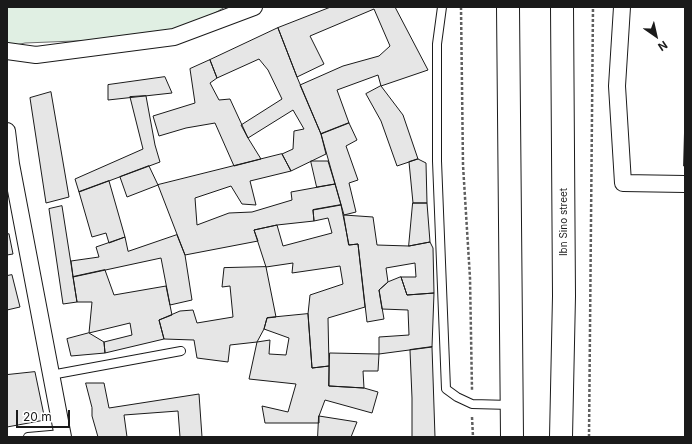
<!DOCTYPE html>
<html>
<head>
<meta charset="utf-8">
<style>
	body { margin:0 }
	#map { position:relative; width:692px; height:444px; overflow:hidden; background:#fff; font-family:Inter,sans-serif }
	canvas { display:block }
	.frame { position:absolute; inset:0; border:8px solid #1a1a1a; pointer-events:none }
	.north { position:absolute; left:636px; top:16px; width:40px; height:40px; -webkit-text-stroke:3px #fff; paint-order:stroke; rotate:146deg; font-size:11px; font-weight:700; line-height:16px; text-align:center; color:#1a1a1a }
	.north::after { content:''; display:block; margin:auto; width:14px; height:18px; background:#1a1a1a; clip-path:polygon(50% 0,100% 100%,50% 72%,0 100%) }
	.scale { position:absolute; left:16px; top:410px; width:54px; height:18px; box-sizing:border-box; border:2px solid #1a1a1a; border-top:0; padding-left:5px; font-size:12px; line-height:14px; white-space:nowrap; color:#1a1a1a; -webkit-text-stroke:3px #fff; paint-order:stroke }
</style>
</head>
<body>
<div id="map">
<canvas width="692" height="444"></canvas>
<div class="frame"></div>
<div class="north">N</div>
<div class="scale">20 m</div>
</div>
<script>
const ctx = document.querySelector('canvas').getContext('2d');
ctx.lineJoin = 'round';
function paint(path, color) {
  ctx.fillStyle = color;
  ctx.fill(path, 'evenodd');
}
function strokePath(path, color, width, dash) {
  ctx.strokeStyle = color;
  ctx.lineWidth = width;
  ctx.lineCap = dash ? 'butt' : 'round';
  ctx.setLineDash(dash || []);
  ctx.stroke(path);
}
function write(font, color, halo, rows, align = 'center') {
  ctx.font = font + ' Inter,sans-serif';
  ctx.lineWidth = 3;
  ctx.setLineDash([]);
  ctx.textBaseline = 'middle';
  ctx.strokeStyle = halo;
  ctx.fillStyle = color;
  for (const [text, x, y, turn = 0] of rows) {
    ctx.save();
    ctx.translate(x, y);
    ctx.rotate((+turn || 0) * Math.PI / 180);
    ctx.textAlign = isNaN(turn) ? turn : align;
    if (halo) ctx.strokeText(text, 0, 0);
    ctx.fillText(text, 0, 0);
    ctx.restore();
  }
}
const green = new Path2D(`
	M7,7H225L174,37L25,43L7,47Z`);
const building = new Path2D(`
	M331,7H395L428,70L381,86L378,75L337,90L349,123L321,134L300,85L343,66L379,56L390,46L374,9L310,36L324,64L297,77L278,28Z
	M278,28L297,77L321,134L326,154L291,171L282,154L293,149L294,131L304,129L293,110L248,138L241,125L282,99L268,70L259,59L217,78L210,60Z
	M210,60L217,78L210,83L219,100L230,99L248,138L261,159L234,166L215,123L186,128L159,136L153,116L195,103L190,69Z
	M165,77L172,93L108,100V85Z
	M381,86L403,115L418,159L397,166L381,121L366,94Z
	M51,92L69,197L46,203L30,98Z
	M146,96L155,145L160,162L79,192L75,179L143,149L130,97Z
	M685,115V166H684Z
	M349,123L357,140L346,146L358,180L349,183L356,212L344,215L321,134Z
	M282,154L291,171L250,181L256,205L242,204L231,186L195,198L197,225L229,213L252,212L292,200L291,192L335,184L341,205L313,210L314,221L277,225L254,230L258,241L185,255L158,185Z
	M418,159L426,163L427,203H413L409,162Z
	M311,161H328L335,184L317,187Z
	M149,166L158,185L127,197L120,177Z
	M109,181L125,237L109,243L106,233L92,237L79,192Z
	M413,203H427L430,242L409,246Z
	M341,205L349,245L358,244L365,307L328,318L329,366L312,368L308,314L310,295L343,284L340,266L292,273L293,263L266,267L254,230L277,225L283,246L332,233L328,218L314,221L313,210Z
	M62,206L77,302L63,304L49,209Z
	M344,215L373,217L377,245L409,246L430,242L433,248L434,293L407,295L401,277H416L415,263L386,268L388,282L379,290L384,319L367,322L358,244L349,245Z
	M9,234L13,254L7,255V235Z
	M177,235L185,255L192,300L170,305L161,258L73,277L71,261L99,257L96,247L125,237L128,251Z
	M266,267L276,317L267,318L264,329L257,342L230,345L228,362L197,358L194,340L164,339L159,320L180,311L193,310L197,323L233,317L230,286L222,287L224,268Z
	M105,270L114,295L166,286L172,315L159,320L164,339L105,353L104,342L132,335L130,323L89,333L92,302H77L73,277Z
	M12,275L20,307L7,310V276Z
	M401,277L407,295L434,293L432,347L379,354V337L409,335L408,310L382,309L379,290L388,282Z
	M308,314L312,368L329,366V386L364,388L378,392L372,413L325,400L319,416V423H265L262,406L288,412L296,384L249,379L257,342L270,340L269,354L286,355L289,338L264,329L267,318Z
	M89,333L104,342L105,353L71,356L67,339Z
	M432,347L435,437H412V398L410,350Z
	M330,353L379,354L378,371H363L364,388L329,386Z
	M35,372L45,420L7,427V375Z
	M86,383H104L109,408L199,394L202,437H180L178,411L124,415L127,437H98L92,416V408Z
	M319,416L357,422L351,437H318Z`);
const path = new Path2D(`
	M461,7L463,165L470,278L472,390
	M472,417L473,437
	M589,437L593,7`);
const service = new Path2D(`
	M442,7L437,44V161L446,389L457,397L472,404L511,405
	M51,375L181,351
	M28,437L62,434`);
const minor = new Path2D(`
	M622,7L617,86L623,183L685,184
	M7,51L36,55L174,37L254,7
	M7,131L11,164L63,437`);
const primary = new Path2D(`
	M508,7L512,437
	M561,437L564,296L562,7`);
const streetNames = [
	["Ibn Sino street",564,222,-90]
];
paint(green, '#e0efe3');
strokePath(green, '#6a6a6a', 1);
paint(building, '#e6e6e6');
strokePath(building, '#1a1a1a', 1);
strokePath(service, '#1a1a1a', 10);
strokePath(minor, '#1a1a1a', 18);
strokePath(primary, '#1a1a1a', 24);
strokePath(path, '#5f5f5f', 2.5, [3, 2]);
strokePath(service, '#fff', 8);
strokePath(minor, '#fff', 16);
strokePath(primary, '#fff', 22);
write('10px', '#1a1a1a', '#fff', streetNames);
</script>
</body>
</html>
